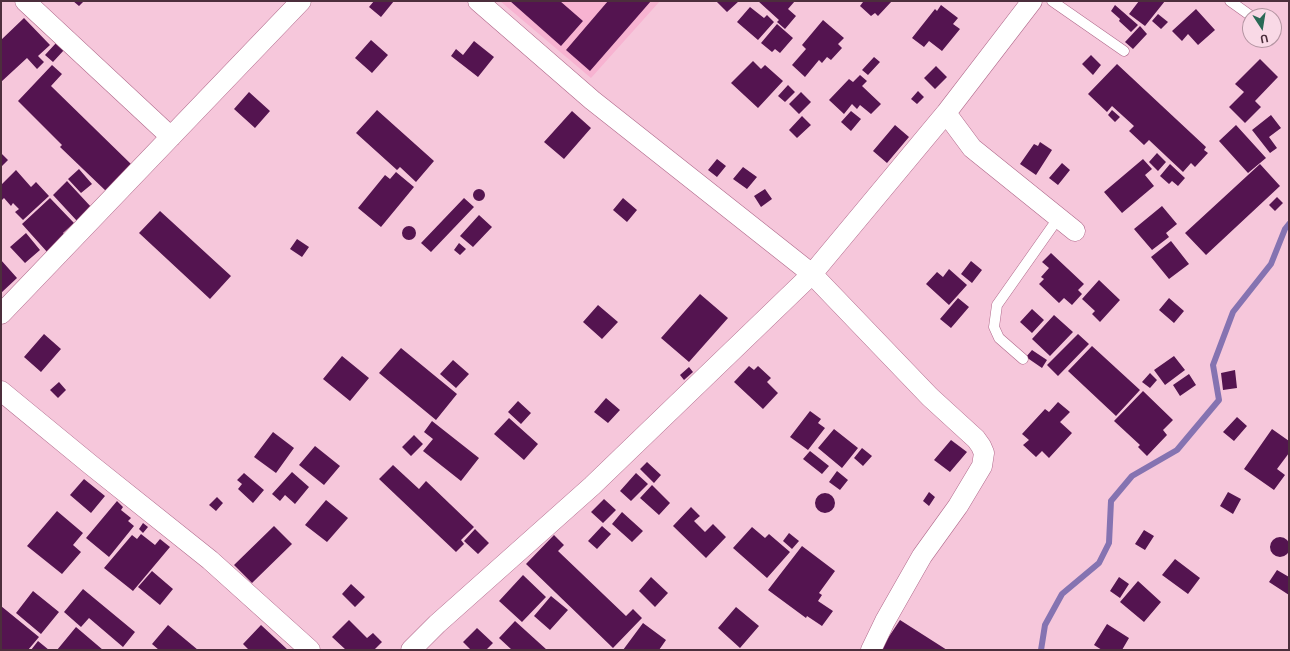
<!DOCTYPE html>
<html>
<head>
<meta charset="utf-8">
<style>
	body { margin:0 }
	#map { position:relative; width:1290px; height:651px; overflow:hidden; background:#f6c7db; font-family:"Noto Sans",sans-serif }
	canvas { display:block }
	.frame { position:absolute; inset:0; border:2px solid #4c2e3c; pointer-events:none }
	.north { position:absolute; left:1242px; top:8px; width:40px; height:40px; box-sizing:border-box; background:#f9d9e6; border:1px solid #b495a2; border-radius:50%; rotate:168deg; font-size:11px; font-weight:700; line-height:16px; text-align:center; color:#4c2e3c }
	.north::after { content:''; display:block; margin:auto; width:14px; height:18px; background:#2a6956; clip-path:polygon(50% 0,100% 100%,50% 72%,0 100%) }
</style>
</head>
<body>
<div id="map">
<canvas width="1290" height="651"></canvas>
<div class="frame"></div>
<div class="north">U</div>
</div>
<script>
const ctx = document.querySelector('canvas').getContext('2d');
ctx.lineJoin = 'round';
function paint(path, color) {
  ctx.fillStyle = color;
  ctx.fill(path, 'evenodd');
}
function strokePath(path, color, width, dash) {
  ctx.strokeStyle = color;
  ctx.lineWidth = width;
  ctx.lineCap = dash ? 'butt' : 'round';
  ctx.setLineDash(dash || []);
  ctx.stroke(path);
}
const built = new Path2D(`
	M500,1H660L591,78Z`);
const stream = new Path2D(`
	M1041,650L1045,625L1062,594L1099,563L1109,543L1111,501L1132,476L1177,450L1219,400L1213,365L1233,312L1271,264L1285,229L1289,224`);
const building = new Path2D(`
	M73,1H84L79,6Z
	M374,1H394L381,17L369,7Z
	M510,1H560L583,21L561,46Z
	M608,1H651L590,71L566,50Z
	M716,1H739L727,12Z
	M758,1H795L788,9L796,16L785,29L777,22L779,20Z
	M862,1H892L878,16L875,13L871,16L860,6L863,2Z
	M1139,1H1165L1145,26L1129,14Z
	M941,5L958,18L953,24L960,29L942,51L929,41L924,47L912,38L935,9L937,11Z
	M1115,5L1138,25L1131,32L1119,21L1120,19L1111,11Z
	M750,7L764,18L767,15L774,22L758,40L737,22Z
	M1196,9L1215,30L1198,45L1188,34L1182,41L1172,31Z
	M1158,14L1168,22L1161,29L1152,21Z
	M24,18L50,45L38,56L44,62L37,69L27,58L1,82V40Z
	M823,20L844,38L838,44L842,48L831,60L827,57L822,63L819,60L805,77L792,65L806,49L802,45Z
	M777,24L793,38L780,53L775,49L772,52L761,43Z
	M1140,26L1147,34L1133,49L1125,42Z
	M371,40L388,55L372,73L355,58Z
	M474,41L494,57L478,77L451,56L456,49L463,55Z
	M56,43L64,50L53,62L45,55Z
	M1091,55L1101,65L1093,75L1082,64Z
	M874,57L880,62L868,75L862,70Z
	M1260,59L1278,77L1255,101L1261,107L1245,123L1229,107L1244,92L1235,84Z
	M753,61L761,69L765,65L783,81L758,108L731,83Z
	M1117,64L1206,147L1204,150L1208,153L1195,167L1191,163L1183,172L1149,140L1144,145L1129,131L1134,126L1112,106L1107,112L1088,94Z
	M52,65L62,74L51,86L132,165L107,192L60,147L62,145L18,101Z
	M936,66L947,77L935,89L924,78Z
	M860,75L867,81L862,86L881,104L871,114L860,105L857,109L852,104L844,114L829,100L849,79L853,82Z
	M788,85L795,92L785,102L778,96Z
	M918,91L924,97L917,104L911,99Z
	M249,92L270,111L255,128L234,109Z
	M801,92L811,102L799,114L789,104Z
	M377,110L434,161L416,182L400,167L397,170L356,133Z
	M1112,110L1120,117L1115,122L1108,115Z
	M572,111L591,128L564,159L544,142Z
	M851,111L861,119L851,131L841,122Z
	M1271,115L1281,128L1269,137L1277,148L1270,153L1252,130Z
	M802,116L811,125L797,138L789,130Z
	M895,125L909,137L887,163L873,151Z
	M1236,125L1266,158L1248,173L1219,141Z
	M1040,142L1052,150L1036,175L1020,164L1034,144L1038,146Z
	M1,153L8,160L1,167Z
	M1157,153L1166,162L1158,171L1149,162Z
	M717,159L726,166L717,177L708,170Z
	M1143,159L1152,169L1145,175L1154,186L1122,213L1104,192Z
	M1062,163L1070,170L1058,185L1049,178Z
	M1170,164L1185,178L1178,186L1172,181L1169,184L1160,176Z
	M1260,164L1280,186L1206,255L1185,233Z
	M743,167L757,177L747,189L733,179Z
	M79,169L92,184L81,193L68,179Z
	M16,170L31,187L36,182L49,196L23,220L15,212L19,209L13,203L11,206L4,198L1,201V185Z
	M396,172L414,187L381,227L358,208L385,175L390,179Z
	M67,181L92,208L77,221L53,195Z
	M765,189L772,199L761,207L754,196Z
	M473 195a6 6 0 1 1 12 0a6 6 0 1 1-12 0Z
	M1277,197L1283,203L1275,211L1269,205Z
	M50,198L74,223L63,233L66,236L48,253L22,224Z
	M464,198L474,207L431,252L421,243Z
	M623,198L637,210L627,222L613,210Z
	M1162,206L1177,224L1166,233L1169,237L1152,250L1134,229Z
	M160,211L231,276L210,299L139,233Z
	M479,215L492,227L473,247L460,236Z
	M402 233a7 7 0 1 1 14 0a7 7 0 1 1-14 0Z
	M26,233L40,250L25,263L10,247Z
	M297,239L309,247L302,257L290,249Z
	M1171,241L1189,264L1169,279L1151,257Z
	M459,243L466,249L460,255L454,250Z
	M1051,253L1084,284L1078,290L1082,294L1072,305L1064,298L1059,303L1039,284L1044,279L1041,277L1049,268L1042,262Z
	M1,260L17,278L1,293Z
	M971,261L982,270L972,283L961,274Z
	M949,269L967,285L949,305L926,284L937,272L943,277Z
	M1099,280L1120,300L1100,322L1092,314L1095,311L1082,299Z
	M700,294L728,318L689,362L661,338Z
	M958,298L969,307L951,328L940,319Z
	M1169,298L1184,311L1174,323L1159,310Z
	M598,305L618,322L602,339L583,322Z
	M1032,309L1044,320L1032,333L1020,322Z
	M1054,315L1073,332L1050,356L1032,339Z
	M44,334L61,349L41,372L24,357Z
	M1078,334L1089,344L1058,376L1047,365Z
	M1092,346L1140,390L1116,416L1068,371Z
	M401,348L457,394L436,420L379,373Z
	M1032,350L1047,360L1042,368L1026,357Z
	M342,356L369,378L350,401L323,379Z
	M1174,356L1185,370L1165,385L1154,370Z
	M453,360L469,374L456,388L440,374Z
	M749,366L754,370L758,366L771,378L767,382L778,393L763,409L734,382Z
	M689,367L693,372L684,380L680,375Z
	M1235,370L1237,388L1223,390L1221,373Z
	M1150,373L1157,380L1150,388L1142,382Z
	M1189,374L1196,385L1180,396L1173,385Z
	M59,382L66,390L58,398L50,390Z
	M1143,391L1173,420L1163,430L1167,435L1147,456L1138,447L1140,445L1114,421Z
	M606,398L620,410L608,423L594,412Z
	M518,401L531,413L521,424L508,412Z
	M1058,402L1070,412L1060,422L1072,433L1049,458L1042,451L1036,457L1023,445L1029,440L1022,434L1045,409L1049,412Z
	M810,411L821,419L818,423L825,428L808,450L790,437Z
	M1237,417L1247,426L1234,441L1223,432Z
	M509,418L538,444L524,460L494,434Z
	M432,421L479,458L461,481L423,451L433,439L424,432Z
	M834,429L858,448L842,468L818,448Z
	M1272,429L1289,441V453L1277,469L1285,475L1274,490L1244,469Z
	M273,432L294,448L276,473L254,457Z
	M414,435L423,444L411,456L402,447Z
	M951,440L967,452L950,472L934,460Z
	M315,446L340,466L324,485L299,465Z
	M862,448L872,456L863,466L854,458Z
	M810,451L829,466L822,474L803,459Z
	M647,462L661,475L654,483L640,469Z
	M393,465L419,489L426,481L474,527L461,540L464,544L456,552L379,479Z
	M837,471L848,480L840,490L829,482Z
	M292,472L309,487L295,504L285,495L280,501L272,494Z
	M244,473L264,490L253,503L238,489L242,484L237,480Z
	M636,473L648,484L631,501L620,491Z
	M84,479L105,496L91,513L70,495Z
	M652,485L670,503L659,515L640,498Z
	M929,492L935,497L929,506L923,501Z
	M1228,492L1241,499L1233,514L1220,506Z
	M815 503a10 10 0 1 1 20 0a10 10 0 1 1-20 0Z
	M217,497L223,503L216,511L209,505Z
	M604,499L616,510L603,523L591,512Z
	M326,500L348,518L327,542L305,525Z
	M117,501L123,507L121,510L131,518L128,521L134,526L109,557L86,538Z
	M691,507L700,516L694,521L705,532L713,524L726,537L706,558L673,526Z
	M57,511L83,533L73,545L81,552L62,574L27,546Z
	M622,512L643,531L632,542L612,524Z
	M143,523L148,527L143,533L139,529Z
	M274,526L292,544L252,583L234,565Z
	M602,526L611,534L597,549L588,541Z
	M752,527L765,538L769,534L790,552L767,578L733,548Z
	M475,529L489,543L478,554L464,541Z
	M1144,530L1154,536L1145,550L1135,544Z
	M789,533L799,541L792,549L783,541Z
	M141,534L155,545L160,539L170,547L133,591L104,568L132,535L137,539Z
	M554,535L564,545L558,551L626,616L633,609L642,618L613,648L526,564Z
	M1270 547a10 10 0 1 1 20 0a10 10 0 1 1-20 0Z
	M802,546L835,571L819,593L822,595L818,601L833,611L822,626L807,616L806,618L768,590Z
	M1175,559L1200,578L1188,594L1162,575Z
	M1277,570L1289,577V595L1269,582Z
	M152,571L173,589L160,605L138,587Z
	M523,575L546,597L522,622L499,601Z
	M651,577L668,593L655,607L639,591Z
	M1119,577L1129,584L1120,598L1110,591Z
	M1138,581L1161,602L1144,622L1120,602Z
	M351,584L365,597L355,607L342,594Z
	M83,589L135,632L123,647L89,618L81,627L64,612Z
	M33,591L59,612L41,634L16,613Z
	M551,596L568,610L550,630L534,616Z
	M1,606L39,637L28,650H1Z
	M736,607L759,626L740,648L718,628Z
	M349,620L367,638L373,633L382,642L374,650H346L332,637Z
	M900,620L947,650H880Z
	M515,621L547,650H512L499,638Z
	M643,623L666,640L659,650H623Z
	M1107,624L1129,638L1122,650H1102L1094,645Z
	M168,625L198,650H159L152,644Z
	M261,625L288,650H249L243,644Z
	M76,627L103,650H57Z
	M477,628L493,643L486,650H471L463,642Z
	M38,641L49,650H31Z`);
const service = new Path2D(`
	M1052,1L1124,51
	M1230,1L1251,16
	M1023,359L999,338L994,327L997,305L1059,217`);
const minor = new Path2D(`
	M25,1L171,137
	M478,1L592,100L812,274L930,397L976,439L981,446L984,453L982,466L958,506L922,556L885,621L871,650
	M946,113L972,148L1075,231
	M1,314L301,1
	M1,391L91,465L210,560L310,650
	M411,650L437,624L592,486L812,274L946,113L1032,1`);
paint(built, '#f7b3d1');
strokePath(stream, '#8573b1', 6);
paint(building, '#541450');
strokePath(service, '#af688a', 11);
strokePath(minor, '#af688a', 21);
strokePath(service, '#fff', 10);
strokePath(minor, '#fff', 20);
</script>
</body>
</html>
